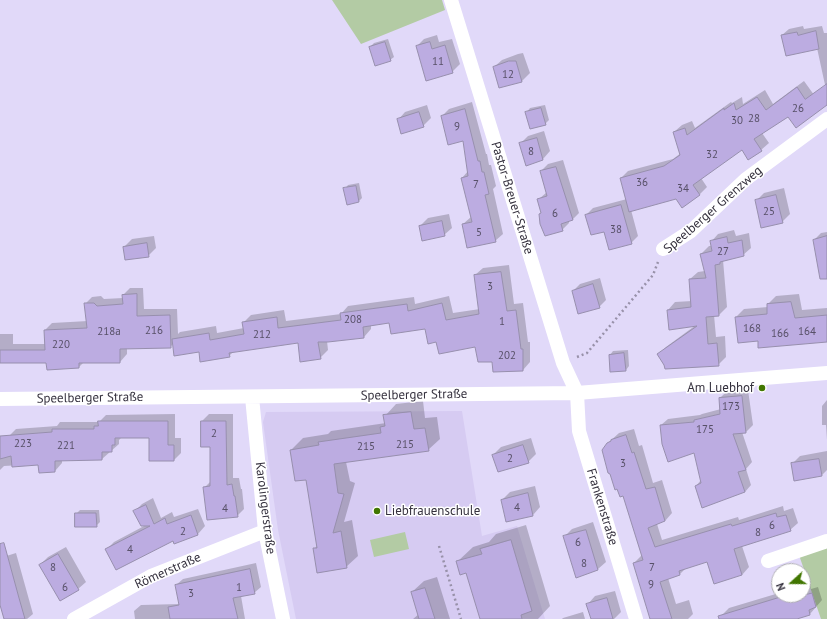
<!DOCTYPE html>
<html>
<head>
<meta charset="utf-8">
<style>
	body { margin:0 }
	#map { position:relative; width:827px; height:619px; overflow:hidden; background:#e1d9f9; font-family:"PT Sans",sans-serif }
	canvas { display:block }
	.north { position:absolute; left:771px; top:563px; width:40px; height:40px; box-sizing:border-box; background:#fff; border:1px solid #aeadb2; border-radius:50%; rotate:249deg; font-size:11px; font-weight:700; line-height:16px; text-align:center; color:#35313e }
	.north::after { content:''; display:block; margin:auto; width:14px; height:18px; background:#417601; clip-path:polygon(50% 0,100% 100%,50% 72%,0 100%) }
</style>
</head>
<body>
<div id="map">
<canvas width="827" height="619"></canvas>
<div class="north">N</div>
</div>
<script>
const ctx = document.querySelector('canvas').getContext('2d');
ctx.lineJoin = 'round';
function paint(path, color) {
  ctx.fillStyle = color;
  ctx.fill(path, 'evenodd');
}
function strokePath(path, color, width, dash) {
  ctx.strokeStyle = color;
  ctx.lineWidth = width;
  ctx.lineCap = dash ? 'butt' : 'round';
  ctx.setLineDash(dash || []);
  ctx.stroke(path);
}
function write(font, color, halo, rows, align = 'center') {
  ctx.font = font + ' "PT Sans",sans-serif';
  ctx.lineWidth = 3;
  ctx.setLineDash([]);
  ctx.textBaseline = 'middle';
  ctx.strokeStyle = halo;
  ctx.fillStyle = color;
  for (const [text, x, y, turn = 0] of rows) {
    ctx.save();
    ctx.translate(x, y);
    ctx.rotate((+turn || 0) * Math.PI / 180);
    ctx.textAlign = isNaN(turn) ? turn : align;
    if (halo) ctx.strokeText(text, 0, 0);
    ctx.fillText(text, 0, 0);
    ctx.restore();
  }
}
const built = new Path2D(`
	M462,411L482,536L517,526L545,619H296L278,530L263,422L266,412Z`);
const green = new Path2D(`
	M332,0H442L445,10L361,44Z
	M405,532L409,549L374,557L370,540Z
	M827,546V619H821L799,555Z`);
const shadow = new Path2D(`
	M803,26L804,29L822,26L824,33H827V94L817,48L782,35L789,29Z
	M437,35L439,42L452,39L460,64L452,72L417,46L424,39Z
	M388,39L394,57L390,60L370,47L374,43Z
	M523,53L530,73L522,81L500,87L494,67L502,60L518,54Z
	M804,81L822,106L789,116L762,133L769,143L761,150L742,149L701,178L707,187L700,194L683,207L676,198L631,210L638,236L631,243L605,230L586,215L593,208L627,199L621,178L628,171L673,159L681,153L674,132L682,125L692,121L695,128L731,102L732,103L742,97L743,104L765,90L773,104Z
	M472,102L486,154H487L489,165H491L496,186L493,189L503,234L495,241L463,224L471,217L462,178L468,171L464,140L442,116L449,109Z
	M427,105L431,118L423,126L398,120L405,112Z
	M545,105L549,120L545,124L527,112L530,108Z
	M544,131L550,151L543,159L520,144L528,136Z
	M563,160L579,213L572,220H569V223L562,230L540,214L542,212L539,199L547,192L541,171L548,164Z
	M359,183L362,198L359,201L345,189L348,185Z
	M784,188L790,214L782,222L756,201L764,193Z
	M449,214L452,228L444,235L420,226L428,218Z
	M734,230L736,236L749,233L751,248L743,255L723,260L727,307L719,315H714L716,337L725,336L726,357L718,365L665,364L658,355L666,347L696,325L668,310L675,302L692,301L690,279L698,272L705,271L701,254L709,246H712L711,242L718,234Z
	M827,232V261L814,240L821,233Z
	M154,236L156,248L148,256L124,247L132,239Z
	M509,265L514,304L523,303L528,342H530V362L523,370L493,360L475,346L437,341L426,328L390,322L371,325V329L364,337L327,341L328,350L320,358L298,342L234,351L229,356L173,344L170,347L127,348V354L120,362H84L79,367L47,362H0V334H13V344H46L45,330L52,323L88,321L85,304L92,297L101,296L104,299L123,298V295L130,288H143L144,309H177L178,334L180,332L216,326L217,333L244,328L243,323L251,315L284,310L286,321L341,314L348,306L414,297L415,304L449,296L453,313L480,309L475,275L483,268Z
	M600,278L606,300L599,307L573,291L580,284Z
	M799,294L802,310L827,308V341L759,340L736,317L744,309L768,307V304L776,296Z
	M628,350L629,366L626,370L610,355L613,351Z
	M748,390L753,425L746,432H742L752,462L746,469L751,485L745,492L696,486L701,480L695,452L661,425L668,419L700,415L702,414L721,409L720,398L727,391Z
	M827,400V440L826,425H822V406Z
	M423,401L425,418L437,417L440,439L428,450L346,462L350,481L355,483L344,522L352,520L358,556L346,567L314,549L318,545L307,479L291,450L303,438L328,434L331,431L386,423L385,416L396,404Z
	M175,414V438H181V453L174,460L150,437H122L119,440V444L102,459L62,460V463L55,471L39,464L4,466L0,470V438L9,436L16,429L57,426L60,422H99L106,415Z
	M209,414H233V478H239L241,489H242L244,509L237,516L205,487L211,481V446L202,421Z
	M634,429L639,446L642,445L653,483L662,480L672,513L665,521L657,524L662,540L738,517L739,520L783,506L784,511L793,508L798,523L790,530L742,546L749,567L742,575L707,561L686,568L680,574L668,578L676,604L689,600L693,614L688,619H651L634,563L642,555L608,443L619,433Z
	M531,438L536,454L528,462L493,455L501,447Z
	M827,451V470L822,475L792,464L800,456Z
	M535,486L540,507L533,515L502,500L510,492Z
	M153,498L161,518L172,512L174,517L198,509L205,526L198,534L174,542L173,540L107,549L114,542L146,525L135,511L142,504Z
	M80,510H99L100,522L96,526L76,514Z
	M593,522L606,562L598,569L564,537L572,529Z
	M526,525L550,606L538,619H481L467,572L457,562L473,547L489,542L496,534Z
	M66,547L86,582L78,589L40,565L48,557Z
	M16,553L33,614L27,619H5L0,601V558Z
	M256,563L261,587L254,593L241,596L245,619H135L134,611L141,605L180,604L176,585L183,579Z
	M437,577L450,619H413L419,614L412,592L424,581Z
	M810,584L811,589L818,587L822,600L810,614L793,619H724L722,615L729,608L779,593V595H803V586Z
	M615,591L621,612L614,619H592L588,604L595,596Z
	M583,612L585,619H562L563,618Z`);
const building = new Path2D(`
	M816,31L819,49L786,56L781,35L797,32L798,35Z
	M385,42L391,61L375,66L369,47Z
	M430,42L432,49L445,45L453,73L426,81L416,46Z
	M509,61H516L522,82L499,88L493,67Z
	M827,84V105L796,128L788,117L754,139L762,151L748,160L742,150L693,185L700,195L682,208L676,199L629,212L620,178L664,166L680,155L673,132L685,128L687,135L724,108V110L734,103L736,110L757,97L766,110L797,87L805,99Z
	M541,108L546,125L530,129L525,112Z
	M465,109L478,161H480L482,172H484L489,194L485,195L496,242L467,248L462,224L472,222L461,178L468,176L463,141L448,145L441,116Z
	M419,112L424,127L401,134L397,119Z
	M537,138L543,160L526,166L519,143Z
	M556,167L573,220L561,224L563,231L545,236L540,224L539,214L541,213L537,199L547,196L540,171Z
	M356,186L359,202L347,205L343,188Z
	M776,195L783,223L761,228L755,200Z
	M621,205L632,244L609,250L604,232L591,235L585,215Z
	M442,221L445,236L422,241L419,226Z
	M827,236V279H820L813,240Z
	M727,237L728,243L742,240L744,256L720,262V264L715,265L719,316L706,317L708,344L717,343L719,366L665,369L664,365L657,354L697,326L669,330L667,310L691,307L689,279L706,278L700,254L712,251L710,241Z
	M147,243L149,257L125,260L123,247Z
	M501,272L507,311L516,310L521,349H523V371L493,372L492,362H478L475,347L439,354L436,342L428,344L425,329L391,334L389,323L363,327L364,338L328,342H318L321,359L300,362L298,343L229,353L230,357L200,362L199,352L174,356L172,339L209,333L210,340L244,334L242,322L277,317L278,328L341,320L340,313L407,304L408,311L442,303L446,320L479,314L474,275Z
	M593,284L600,308L578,314L572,291Z
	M137,294V316L170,315L171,348L120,349V363H79V368L47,370L46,363H0V350H45L44,330L87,328L84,303H94L97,306L123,304L122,295Z
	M791,302L795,318L827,315V342L758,348V341L738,343L735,317L767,314V304Z
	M624,353L626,371L610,372L609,355Z
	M742,396L746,433L733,434L746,470L738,472L745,492L702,508L695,486L701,483L694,453L668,462L662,444L660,425L694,422V420L720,414L719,398Z
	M411,412L414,429L425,428L429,451L334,464L338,493L344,494L333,533L341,531L347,568L317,573L313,548H317L306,480L295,481L290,450L319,445L318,442L381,433L380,427L385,426L383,415Z
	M98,421H168V445H174V461H149V438H115V445H112V452H102V460L55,461V472L39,473L38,465L12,467L11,456L0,459V436L52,432V429H94V426H98Z
	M201,421H226L227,485L232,484L234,496H235L238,517L207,520L203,487L210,486V447H201Z
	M626,435L632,453L634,452L646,489L655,487L665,521L648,528L655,547L731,524L732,526L776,513L777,517L786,515L791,531L734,549L742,575L714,584L707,562L679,571L680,575L660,582L672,619H650L633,563L643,560L623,496L620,497L617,489L615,490L610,474L608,473L602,450L607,443L611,441V440Z
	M523,445L529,463L498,472L492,455Z
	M819,459L822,476L794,481L791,463Z
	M528,493L533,516L506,522L501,500Z
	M146,505L154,524L165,518L167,524L191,515L198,535L174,544L173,541L116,570L105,549L150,526H141L133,511Z
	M75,513H96L97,527H75Z
	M586,530L598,570L576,578L563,536Z
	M511,540L532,611L521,615L522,619H480L466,573L460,575L456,561L482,554L480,549Z
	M4,543L19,598L25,619H4L0,605V544Z
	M58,554L79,590L60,601L39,565Z
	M250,569L255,594L233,598L238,619H170L168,607L179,605L175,585Z
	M425,588L435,619H419L411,592Z
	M803,591L804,595L812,593L816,607L809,610L810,615L797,619H719L718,616L787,595H803Z
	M607,598L613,619H591L586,604Z`);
const path = new Path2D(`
	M577,357L587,353L653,275L658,262
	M439,546L461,619`);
const minor = new Path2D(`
	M451,0L563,363L577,393L579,431L636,619
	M663,249L691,231L746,179L827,119
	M252,397L265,531L283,619
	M0,399L577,393L827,373
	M768,561L827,541
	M74,619L151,576L265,531`);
const markers = [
	[762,388,4,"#417601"],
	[377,511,4,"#417601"]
];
const numberNames = [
	["11",438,62],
	["12",508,75],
	["26",798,109],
	["28",754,119],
	["30",737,121],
	["9",457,127],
	["8",531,152],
	["32",712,155],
	["36",642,183],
	["7",476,185],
	["34",683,189],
	["25",769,212],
	["6",555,214],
	["38",616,230],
	["5",479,233],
	["27",723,252],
	["3",490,287],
	["208",353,320],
	["1",502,322],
	["168",752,329],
	["216",154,331],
	["218a",109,332],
	["164",807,332],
	["166",780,334],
	["212",262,335],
	["220",61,345],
	["202",507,356],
	["173",731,407],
	["175",705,430],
	["2",214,434],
	["223",23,444],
	["215",405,445],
	["221",66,446],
	["215",366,447],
	["2",510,459],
	["3",623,464],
	["4",517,508],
	["4",225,509],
	["6",772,526],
	["2",183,532],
	["8",758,533],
	["6",578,543],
	["4",130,550],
	["8",584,564],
	["8",53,568],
	["7",652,568],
	["9",651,585],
	["6",65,588],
	["1",239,588],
	["3",191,594]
];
const streetNames = [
	["Pastor-Breuer-Straße",512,198,73],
	["Speelberger Grenzweg",713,210,-41],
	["Speelberger Straße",414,395,-1],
	["Speelberger Straße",90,398,-1],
	["Frankenstraße",602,507,73],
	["Karolingerstraße",265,508,83],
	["Römerstraße",168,571,-24]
];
const poiNames = [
	["Am Luebhof",754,388],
	["Liebfrauenschule",385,511,"left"]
];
paint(built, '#d6cbf2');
paint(green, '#b3cba4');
paint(shadow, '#0003');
paint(building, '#bcace1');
strokePath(building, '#978fad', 1);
strokePath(path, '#9891a9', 2.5, [2, 3]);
strokePath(minor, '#fff', 14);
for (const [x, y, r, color] of markers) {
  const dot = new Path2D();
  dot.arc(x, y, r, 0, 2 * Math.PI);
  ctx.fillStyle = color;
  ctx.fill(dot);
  strokePath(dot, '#fff', 1.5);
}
write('11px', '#575067', null, numberNames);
write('13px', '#35313e', '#fff', streetNames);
write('13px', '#35313e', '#fff', poiNames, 'right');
</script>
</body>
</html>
